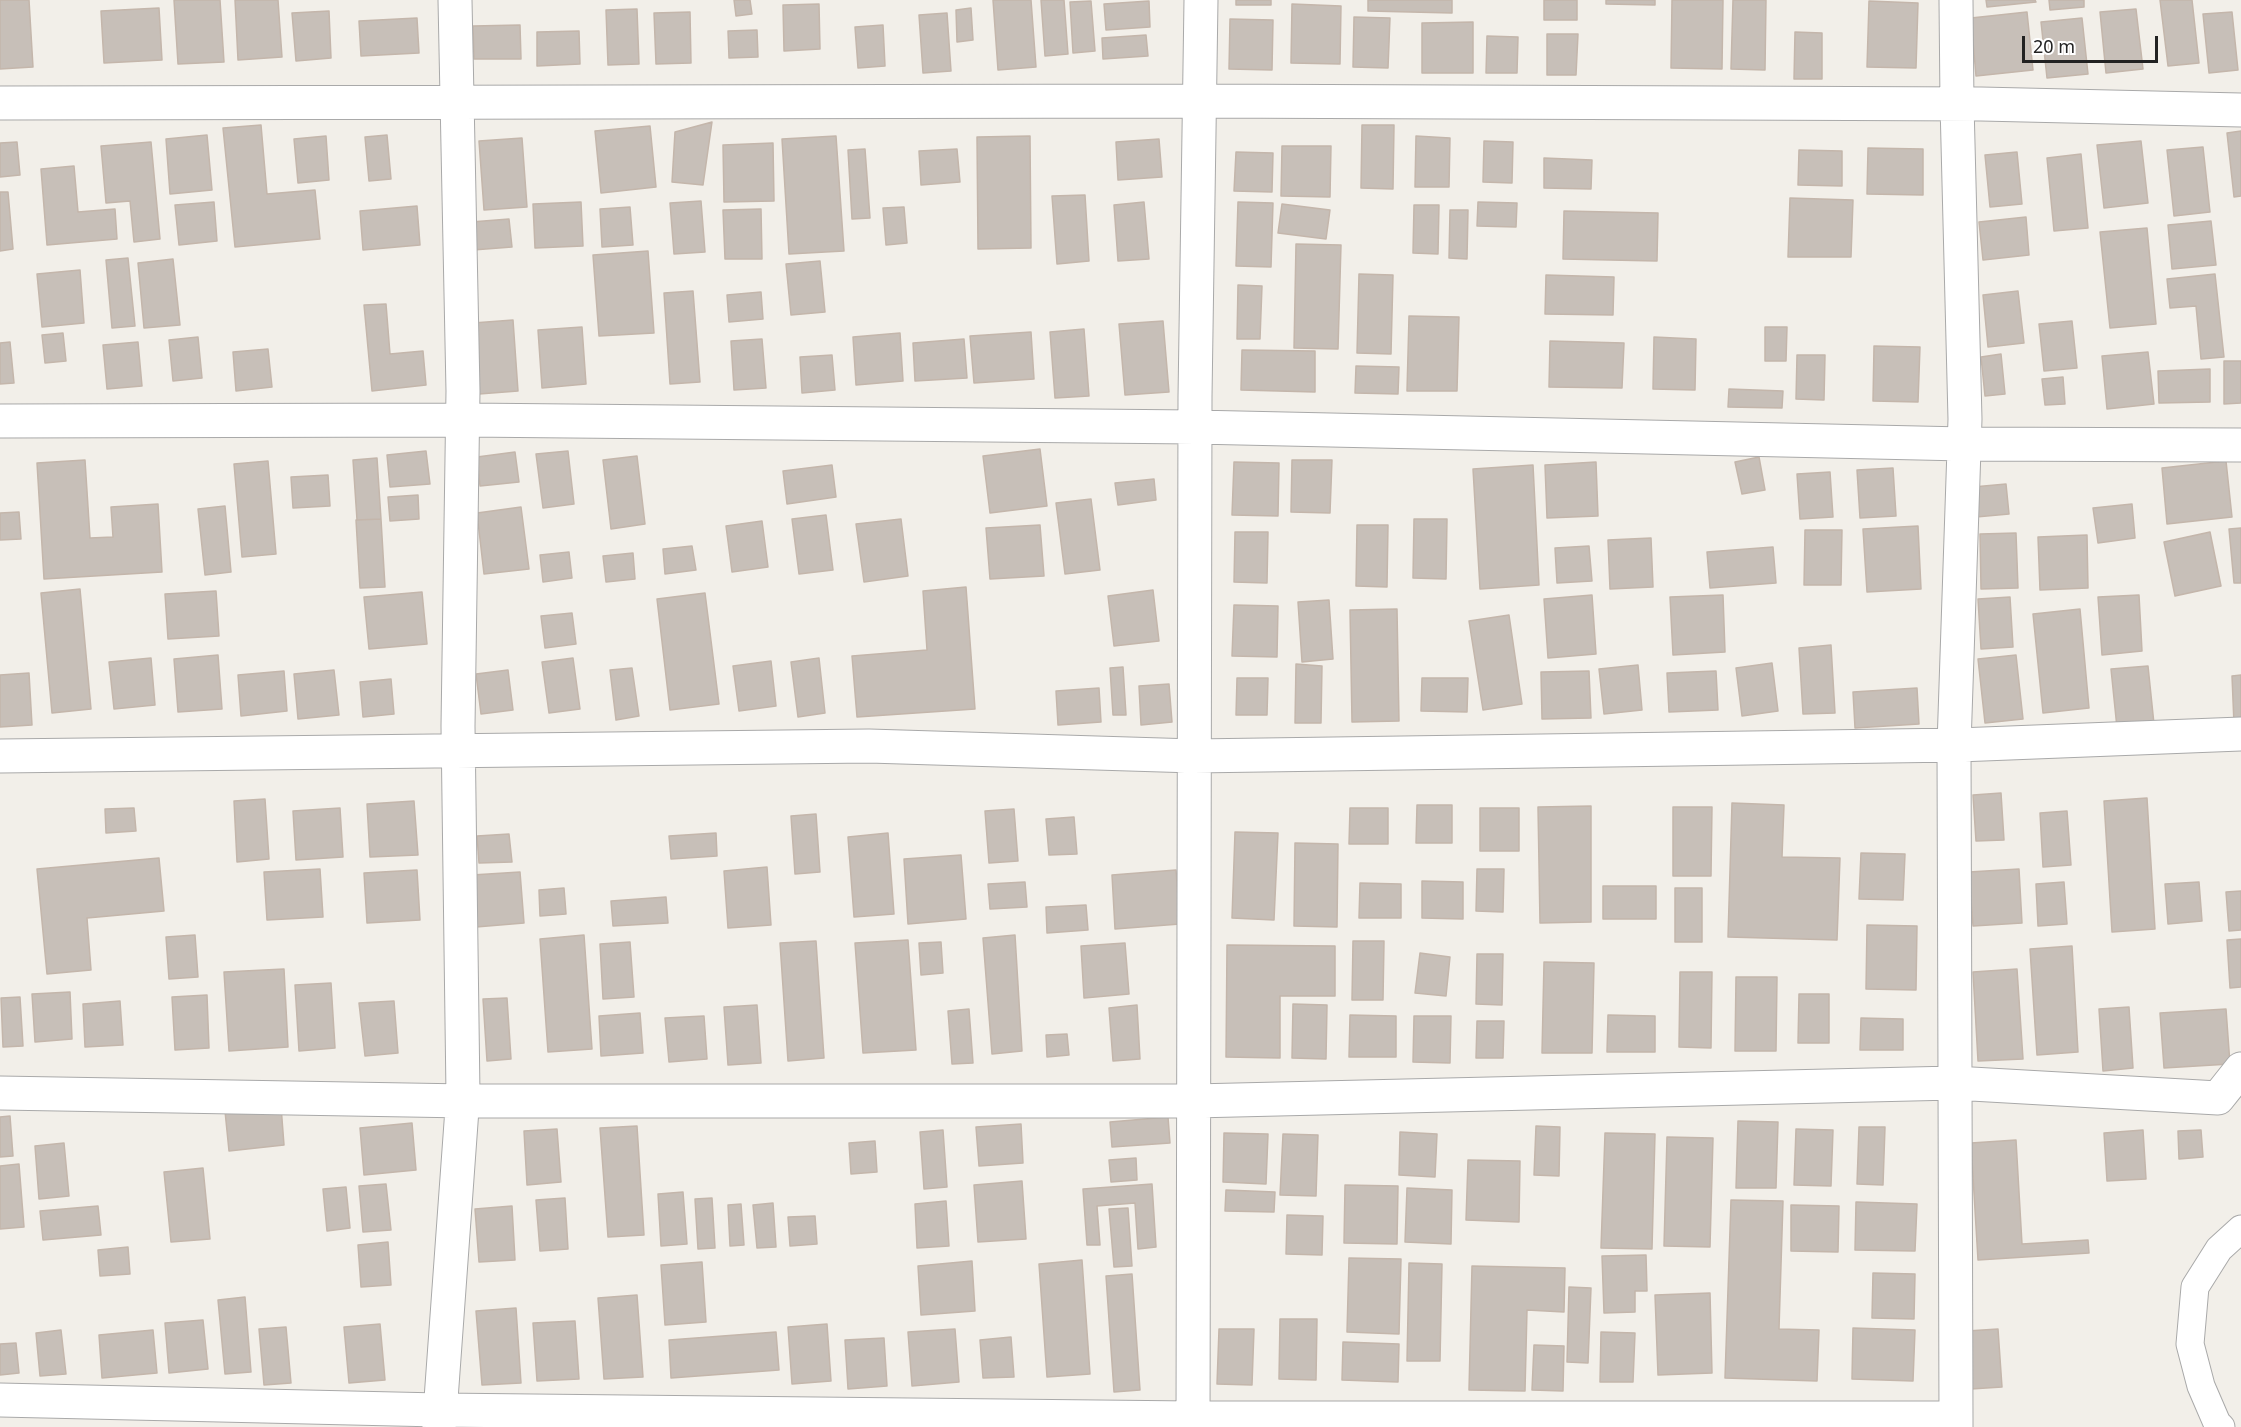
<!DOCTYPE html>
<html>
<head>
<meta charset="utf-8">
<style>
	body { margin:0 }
	#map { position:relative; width:2241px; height:1427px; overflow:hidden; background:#f2efe9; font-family:"Noto Sans",sans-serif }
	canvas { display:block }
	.scale { position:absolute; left:2022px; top:36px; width:136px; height:27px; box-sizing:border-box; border:3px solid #222; border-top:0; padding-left:8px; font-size:18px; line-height:21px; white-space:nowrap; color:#222; -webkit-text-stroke:4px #fff; paint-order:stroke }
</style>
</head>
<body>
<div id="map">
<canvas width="2241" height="1427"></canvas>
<div class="scale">20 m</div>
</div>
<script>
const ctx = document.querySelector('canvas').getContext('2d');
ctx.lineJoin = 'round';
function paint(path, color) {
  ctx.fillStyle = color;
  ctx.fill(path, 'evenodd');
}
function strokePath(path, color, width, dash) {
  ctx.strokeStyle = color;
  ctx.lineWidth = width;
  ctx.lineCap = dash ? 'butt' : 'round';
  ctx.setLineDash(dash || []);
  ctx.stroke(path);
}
const building = new Path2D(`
	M0,0H29L33,67L0,69Z
	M174,0H220L224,62L178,64Z
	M235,0H278L282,57L238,60Z
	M734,0H750L752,14L736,16Z
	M993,0H1031L1036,67L998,70Z
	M1041,0H1064L1068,54L1045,56Z
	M1236,0H1271V5H1236Z
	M1368,0H1452V13L1368,11Z
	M1544,0H1577V20H1544Z
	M1606,0H1655V5L1606,4Z
	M1672,0H1723L1722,69L1671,68Z
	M1733,0H1766L1765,70L1731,69Z
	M1986,0H2035L2036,2L1987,7Z
	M2049,0H2084V7L2050,10Z
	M2160,0H2192L2199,63L2168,66Z
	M1091,1L1095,51L1073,53L1070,2Z
	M1149,1L1150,27L1106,30L1104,4Z
	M1869,1L1918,3L1916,68L1867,67Z
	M819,4L820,49L784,51L783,5Z
	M1292,4L1341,6L1340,64L1291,63Z
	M159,8L162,60L104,63L101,11Z
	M971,8L973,40L957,42L956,10Z
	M637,9L639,64L608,65L606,10Z
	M2136,9L2143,69L2106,73L2100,12Z
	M329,11L331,58L296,61L292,13Z
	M690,12L691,63L656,64L654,13Z
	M2027,12L2033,70L1976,76L1971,18Z
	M2232,12L2238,70L2209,73L2203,14Z
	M947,13L951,71L923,73L919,15Z
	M1354,17L1390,18L1388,68L1353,67Z
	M417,18L419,53L361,56L359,21Z
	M2082,18L2088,74L2047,78L2041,22Z
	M1230,19L1273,20L1272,70L1229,69Z
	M1473,22V73H1422V23Z
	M520,25L521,59H474L473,26Z
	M883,25L885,66L858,68L855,27Z
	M757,30L758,57L729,58L728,31Z
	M579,31L580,64L537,66V32Z
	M1795,32L1822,33V79H1794Z
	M1547,34H1578L1576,75H1547Z
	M1146,35L1148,56L1103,59L1102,38Z
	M1487,36L1518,37L1517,73H1486Z
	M712,122L703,185L672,182L675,132Z
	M261,125L267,194L315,190L320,239L235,247L223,128Z
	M1362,125H1394L1393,189L1361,188Z
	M650,126L656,187L601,193L595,131Z
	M2241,131V196L2234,197L2227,133Z
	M207,135L212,190L170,194L166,139Z
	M387,135L391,179L369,181L365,137Z
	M326,136L329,180L298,183L294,139Z
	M836,136L844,251L789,254L782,139Z
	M1030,136L1031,248L978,249L977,137Z
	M1416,136L1450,138L1449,187H1415Z
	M522,138L527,207L484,210L479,141Z
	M1159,139L1162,177L1118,180L1116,142Z
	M1484,141L1513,142L1512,183L1483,182Z
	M2141,141L2148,203L2104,208L2097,145Z
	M17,142L20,175L0,177V143Z
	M151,142L160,239L134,242L130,201L106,203L101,146Z
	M773,143L774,201L724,202L723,145Z
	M1282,146H1331L1330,197L1281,196Z
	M2203,147L2210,212L2174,216L2167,150Z
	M1868,148L1923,149V195L1867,194Z
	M865,149L870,218L852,219L848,150Z
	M957,149L960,182L921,185L919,151Z
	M1799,150L1842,151V186L1798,185Z
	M1236,152L1273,153L1272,192L1234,191Z
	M2017,152L2022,204L1990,207L1985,155Z
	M2081,154L2088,228L2054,231L2047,158Z
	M1544,158L1592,160L1591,189L1544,188Z
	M74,166L78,212L115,209L117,239L47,245L41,169Z
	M0,192H8L13,249L0,251Z
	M1085,195L1089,261L1057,264L1052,196Z
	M1790,198L1853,200L1851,257H1788Z
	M701,201L705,252L674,254L670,203Z
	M214,202L217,241L179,245L175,205Z
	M581,202L583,246L535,248L533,204Z
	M1144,202L1149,259L1118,261L1114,205Z
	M1238,202L1273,203L1271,267L1236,266Z
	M1478,202L1517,203L1516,227L1477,226Z
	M1282,204L1330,210L1326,239L1278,233Z
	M1414,205H1439L1438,254L1413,253Z
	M417,206L420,245L363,250L360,211Z
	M630,207L633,245L602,247L600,209Z
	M904,207L907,243L886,245L883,208Z
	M761,209L762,259H725L723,210Z
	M1450,210H1468L1467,259L1449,258Z
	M1564,211L1658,213L1657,261L1563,259Z
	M2026,217L2029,255L1983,260L1979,222Z
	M509,219L512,247L473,250L471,222Z
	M2211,221L2216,265L2172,269L2168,225Z
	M2147,228L2156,324L2110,328L2100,232Z
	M1296,244L1341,245L1338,349L1294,348Z
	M648,251L654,333L599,336L593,255Z
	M128,258L135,326L112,328L106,260Z
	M173,259L180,325L144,328L138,263Z
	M820,261L825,312L791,315L786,264Z
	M80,270L84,323L42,327L37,274Z
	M1359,274L1393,275L1391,354L1357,353Z
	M2215,274L2224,357L2201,359L2196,306L2170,308L2167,279Z
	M1546,275L1614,277L1613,315L1545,314Z
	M1238,285L1262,286L1260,339H1237Z
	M693,291L700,382L670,384L664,293Z
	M2018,291L2024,343L1988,347L1983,295Z
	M761,292L763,319L729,322L727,295Z
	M386,304L390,354L423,351L426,385L372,391L364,305Z
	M1409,316L1459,317L1457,391H1407Z
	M513,320L518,391L479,394L473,323Z
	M1163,321L1169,392L1125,395L1119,324Z
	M2072,321L2077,368L2044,371L2039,324Z
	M582,327L586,384L542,388L538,330Z
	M1765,327H1787L1786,361H1765Z
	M1084,329L1089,396L1055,398L1050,332Z
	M1031,332L1034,379L974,383L970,336Z
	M63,333L66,361L45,363L42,335Z
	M900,333L903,381L856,385L853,337Z
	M198,337L202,378L173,381L169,340Z
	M1654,337L1696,339L1695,390L1653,389Z
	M762,339L766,388L734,390L731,341Z
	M964,339L967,378L915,381L913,343Z
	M1550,341L1624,343L1622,388L1549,387Z
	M10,342L14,383L0,384V343Z
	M138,342L142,386L107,389L103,345Z
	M1874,346L1920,347L1918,402L1873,401Z
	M268,349L272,387L236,391L233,352Z
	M1242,350L1315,351V392L1241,390Z
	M2148,352L2154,404L2107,409L2102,356Z
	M2001,354L2005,394L1985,396L1981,357Z
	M832,355L835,390L802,393L800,357Z
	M1797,355H1825L1824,400L1796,399Z
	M2224,361H2241V403L2224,404Z
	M1356,366L1399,367L1398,394L1355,393Z
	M2210,369V402L2159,403L2158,371Z
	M2063,377L2065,404L2045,405L2042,379Z
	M1729,389L1783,391L1782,408L1728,407Z
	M1040,449L1047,506L990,513L983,456Z
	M426,451L430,484L390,487L387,455Z
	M568,451L574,504L543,508L536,454Z
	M515,452L519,482L480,486L477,457Z
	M637,456L645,524L611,529L603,460Z
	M1759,457L1765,490L1742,494L1735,462Z
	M377,458L381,519L357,520L353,460Z
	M85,460L90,538L113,537L111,507L158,504L162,572L44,579L37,463Z
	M1292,460H1332L1330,513L1291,512Z
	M268,461L276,554L242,557L234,464Z
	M2226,461L2232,517L2167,524L2162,468Z
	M1234,462L1279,463L1278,516L1232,515Z
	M1596,462L1598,516L1547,518L1545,465Z
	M832,465L836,497L787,504L783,471Z
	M1533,465L1539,585L1480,589L1473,469Z
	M1893,468L1896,516L1860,518L1857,470Z
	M1830,472L1833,517L1800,519L1797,474Z
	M328,475L330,506L293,508L291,477Z
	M1154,479L1156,500L1118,505L1115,483Z
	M2006,484L2009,514L1976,517L1973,487Z
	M418,495L419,519L390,521L388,497Z
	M1091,499L1100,570L1065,574L1056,503Z
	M2132,504L2135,538L2098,543L2093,508Z
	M225,506L231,572L205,575L198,509Z
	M521,507L529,569L484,574L477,513Z
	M19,512L21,539L0,540V513Z
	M826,515L833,570L799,574L792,519Z
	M381,519L385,587L360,588L356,520Z
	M901,519L908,576L864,582L856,524Z
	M1414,519H1447L1446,579L1413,578Z
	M762,521L768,567L732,572L726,526Z
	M1040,525L1044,576L990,579L986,528Z
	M1357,525H1388L1387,587L1356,586Z
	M1918,526L1921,589L1867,592L1863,529Z
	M2241,528V583H2234L2229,529Z
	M1805,530H1842L1841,585H1804Z
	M1235,532H1268L1267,583L1234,582Z
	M2210,532L2221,586L2175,596L2164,542Z
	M2016,533L2018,588L1981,589L1980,534Z
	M2087,535L2088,588L2040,590L2038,537Z
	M1651,538L1653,587L1610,589L1608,540Z
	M692,546L696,570L665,574L663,549Z
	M1589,546L1592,581L1557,583L1555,548Z
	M1773,547L1776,583L1710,588L1707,552Z
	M569,552L572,578L543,582L540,555Z
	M633,553L635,579L606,582L603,556Z
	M966,587L975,709L857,717L852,656L927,650L923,591Z
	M80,589L91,709L52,713L41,593Z
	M1153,590L1159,641L1114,646L1108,596Z
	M216,591L219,636L168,639L165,594Z
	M422,592L427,644L369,649L364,597Z
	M705,593L719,704L670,710L657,599Z
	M1592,595L1596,654L1548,658L1544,599Z
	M1723,595L1725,652L1673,655L1670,597Z
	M2139,595L2142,651L2102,655L2098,597Z
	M2010,597L2013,647L1981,649L1978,599Z
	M1329,600L1333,659L1302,662L1298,602Z
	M1234,605L1278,606L1277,657L1232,656Z
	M1397,609L1399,721L1352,722L1350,610Z
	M2080,609L2089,708L2043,713L2033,614Z
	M572,613L576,644L545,648L541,616Z
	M1509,615L1522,704L1483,710L1469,621Z
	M1831,645L1835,713L1803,714L1799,648Z
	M218,655L222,709L178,712L174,659Z
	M2016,655L2023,719L1985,723L1978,659Z
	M151,658L155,705L114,709L109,662Z
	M573,658L580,709L549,713L542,662Z
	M819,658L825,713L798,717L791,662Z
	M771,661L776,706L739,711L733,666Z
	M1772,663L1778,711L1742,716L1736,668Z
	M1296,664L1322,666L1321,723H1295Z
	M1638,665L1642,710L1604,714L1599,669Z
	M2148,666L2154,724L2117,728L2111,669Z
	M1123,667L1126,715H1113L1110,668Z
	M632,668L639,716L616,720L610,670Z
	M334,670L339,715L298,719L294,674Z
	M508,670L513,710L481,714L476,674Z
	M284,671L287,711L241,716L238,675Z
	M1589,671L1591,718L1542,719L1541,672Z
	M1716,671L1718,710L1669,712L1667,673Z
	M29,673L32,725L0,727V675Z
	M2241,675V724H2234L2232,676Z
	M1237,678H1268L1267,715H1236Z
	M1422,678H1468L1467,712L1421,711Z
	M391,679L394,714L363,717L360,682Z
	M1169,684L1172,722L1141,725L1139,686Z
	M1099,688L1101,722L1058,725L1056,691Z
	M1917,688L1919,724L1855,728L1853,692Z
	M2001,793L2004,840L1976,841L1973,795Z
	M2147,798L2155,929L2112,932L2104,801Z
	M265,799L269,859L237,862L234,801Z
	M414,801L418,855L370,857L367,804Z
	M1732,803L1784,805L1782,857L1840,858L1837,940L1728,937Z
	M1417,805H1452V843H1416Z
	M1591,806V922L1540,923L1538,807Z
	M1673,807H1712L1711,876H1673Z
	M134,808L136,831L106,833L105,809Z
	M340,808L343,857L296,860L293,811Z
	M1350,808H1388V844H1349Z
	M1480,808H1519V851H1480Z
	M1014,809L1018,861L989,863L985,811Z
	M2067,811L2071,865L2043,867L2040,813Z
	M816,814L820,872L795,874L791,816Z
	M1074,817L1077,854L1049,855L1046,819Z
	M1235,832L1278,833L1274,920L1232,918Z
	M716,833L717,856L671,859L669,836Z
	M888,833L894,914L854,917L848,837Z
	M509,834L512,862L479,863L477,836Z
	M1295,843L1338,844L1337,927L1294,926Z
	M1861,853L1905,854L1903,900L1859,899Z
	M961,855L966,919L908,924L904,859Z
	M159,858L164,911L87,918L91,970L47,974L37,869Z
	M767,867L771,925L728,928L724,871Z
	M320,869L323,917L267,920L264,872Z
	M1477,869H1504L1503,912L1476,911Z
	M2019,869L2022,923L1973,926L1969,872Z
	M417,870L420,920L367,923L364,873Z
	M1176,870L1180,924L1115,929L1112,875Z
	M520,872L524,923L476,927L472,875Z
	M1422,881L1463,882V919L1422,918Z
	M1025,882L1027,907L990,909L988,884Z
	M2064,882L2067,924L2038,926L2036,884Z
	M2199,882L2202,921L2168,924L2165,884Z
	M1360,883L1401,884V918H1359Z
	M1603,886H1656V919H1603Z
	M564,888L566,914L540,916L539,890Z
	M1675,888H1702V942H1675Z
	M2241,891V930L2229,931L2226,892Z
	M666,897L668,923L613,926L611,901Z
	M1086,905L1088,930L1047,933L1046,907Z
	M1867,925L1917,926L1916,990L1866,989Z
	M195,935L198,977L169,979L166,937Z
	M584,935L592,1049L548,1052L540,939Z
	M1015,935L1022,1051L992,1054L983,938Z
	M2241,939V987L2230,988L2227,940Z
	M908,940L916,1050L863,1053L855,943Z
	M816,941L824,1058L788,1061L780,943Z
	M1353,941H1384L1383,1000H1352Z
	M630,942L634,997L603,999L600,944Z
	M941,942L943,973L921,975L919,943Z
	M1125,943L1129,994L1084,998L1081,946Z
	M1227,945L1335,946V996H1280V1058L1226,1057Z
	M2072,946L2078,1052L2037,1055L2030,949Z
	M1420,953L1450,957L1446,996L1415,993Z
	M1477,954H1503L1502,1005L1476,1004Z
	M1544,962L1594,963L1592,1053H1542Z
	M284,969L288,1047L229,1051L224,972Z
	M2017,969L2023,1059L1978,1061L1973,972Z
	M1680,972H1712L1711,1048L1679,1047Z
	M1736,977H1777L1776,1051H1735Z
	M331,983L335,1048L299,1051L295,985Z
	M70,992L72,1039L35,1042L32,994Z
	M1799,994H1829V1043H1798Z
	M207,995L209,1048L175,1050L172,997Z
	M20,997L23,1046L3,1047L1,998Z
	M507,998L511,1059L487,1061L483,999Z
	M120,1001L123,1045L85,1047L83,1004Z
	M394,1001L398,1053L365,1056L359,1003Z
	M1293,1004L1327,1005L1326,1059L1292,1058Z
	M757,1005L761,1063L728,1065L724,1007Z
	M1137,1005L1140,1059L1113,1061L1109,1008Z
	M2129,1007L2133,1068L2103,1071L2099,1009Z
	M969,1009L973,1063L952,1064L948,1011Z
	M2226,1009L2230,1064L2164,1068L2160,1013Z
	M640,1013L643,1053L601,1056L599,1016Z
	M1350,1015L1396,1016V1057H1349Z
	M1608,1015L1655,1016V1052H1607Z
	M704,1016L707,1059L669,1062L665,1018Z
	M1414,1016H1451L1450,1063L1413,1062Z
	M1861,1018L1903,1019V1050H1860Z
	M1477,1021H1504L1503,1058H1476Z
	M1067,1034L1069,1055L1047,1057L1046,1035Z
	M281,1106L284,1145L229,1151L225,1111Z
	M10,1116L13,1156L0,1157V1117Z
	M1168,1117L1170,1143L1112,1147L1110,1122Z
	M1738,1121L1778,1122L1776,1188H1736Z
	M412,1123L416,1170L364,1175L360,1128Z
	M1021,1124L1023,1163L979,1166L976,1127Z
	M637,1126L644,1235L608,1237L600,1128Z
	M1536,1126L1560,1127L1559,1176L1534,1175Z
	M1859,1127H1885L1883,1185L1857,1184Z
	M557,1129L561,1182L527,1185L524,1131Z
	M1796,1129L1833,1130L1831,1186L1794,1185Z
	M943,1130L947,1187L924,1189L920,1132Z
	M2143,1130L2146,1179L2107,1181L2104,1133Z
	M2201,1130L2203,1157L2179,1159L2178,1131Z
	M1400,1132L1437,1134L1435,1177L1399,1175Z
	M1224,1133L1268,1134L1266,1184L1223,1182Z
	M1605,1133L1655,1134L1652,1249L1601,1248Z
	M1283,1134L1318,1135L1316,1196L1280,1195Z
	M1667,1137L1713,1138L1710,1247L1664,1246Z
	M2016,1140L2022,1244L2088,1240L2089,1253L1978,1260L1971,1143Z
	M875,1141L877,1172L851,1174L849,1143Z
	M64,1143L69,1196L39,1199L35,1146Z
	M1136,1158L1137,1180L1111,1182L1109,1160Z
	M1468,1160L1520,1161L1519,1222L1466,1220Z
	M19,1164L24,1227L0,1229V1166Z
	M203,1168L210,1239L171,1242L164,1172Z
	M1022,1181L1026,1239L978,1242L974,1185Z
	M386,1184L391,1230L363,1232L359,1186Z
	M1152,1184L1156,1247L1138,1249L1135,1203L1097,1206L1100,1245H1087L1083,1189Z
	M1345,1185L1398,1186L1397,1244L1344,1243Z
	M346,1187L350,1228L327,1231L323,1189Z
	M1407,1188L1452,1190L1451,1244L1405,1242Z
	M1226,1190L1275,1192L1274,1212L1225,1211Z
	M683,1192L687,1244L661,1246L658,1194Z
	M565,1198L568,1249L540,1251L536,1200Z
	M712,1198L715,1248L698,1249L695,1199Z
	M1731,1200L1783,1201L1779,1329L1819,1330L1817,1381L1725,1378Z
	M946,1201L949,1246L917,1248L915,1204Z
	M1856,1202L1917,1204L1915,1251L1855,1250Z
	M773,1203L776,1247L757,1248L753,1205Z
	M741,1204L744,1245L730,1246L728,1205Z
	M1791,1205L1839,1206L1838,1252L1791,1251Z
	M98,1206L101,1235L43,1240L40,1211Z
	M512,1206L515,1260L479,1262L475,1209Z
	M1128,1208L1132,1266L1114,1267L1109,1209Z
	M1287,1215L1323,1216L1322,1255L1286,1254Z
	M815,1216L817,1244L790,1246L788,1217Z
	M388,1242L391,1285L361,1287L358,1245Z
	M128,1247L130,1274L100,1276L98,1250Z
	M1646,1255L1647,1291H1635V1312L1604,1313L1602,1256Z
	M1349,1258L1401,1259L1399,1334L1347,1332Z
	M1082,1260L1090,1374L1047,1377L1039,1264Z
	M972,1261L975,1311L921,1315L918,1266Z
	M702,1262L706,1322L665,1325L661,1265Z
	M1409,1263L1442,1264L1440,1361H1407Z
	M1472,1266L1565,1268L1564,1312L1527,1310L1525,1391L1469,1390Z
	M1873,1273L1915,1274L1914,1319L1872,1318Z
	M1132,1274L1140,1390L1114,1392L1106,1276Z
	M1569,1287L1591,1288L1588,1363L1567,1362Z
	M1710,1293L1712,1373L1658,1375L1655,1295Z
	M637,1295L643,1377L604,1379L598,1298Z
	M245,1297L251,1372L225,1374L218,1300Z
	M516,1308L521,1383L482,1385L476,1311Z
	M1280,1319H1317L1316,1380L1279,1379Z
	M203,1320L208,1369L169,1373L165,1323Z
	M575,1321L579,1379L537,1381L533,1323Z
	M380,1324L385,1380L349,1383L344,1327Z
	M827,1324L831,1381L792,1384L788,1327Z
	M286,1327L291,1383L264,1385L259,1329Z
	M1853,1328L1915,1330L1913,1381L1852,1379Z
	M955,1329L959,1382L912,1386L908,1332Z
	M1219,1329H1254L1252,1385L1217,1384Z
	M1998,1329L2002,1387L1971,1389L1967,1331Z
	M61,1330L66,1374L40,1376L36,1333Z
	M153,1330L157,1373L102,1378L99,1335Z
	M776,1332L779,1370L671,1378L669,1340Z
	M1601,1332L1635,1333L1633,1382H1600Z
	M1011,1337L1014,1377L983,1378L980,1340Z
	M884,1338L887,1386L848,1389L845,1340Z
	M1343,1342L1399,1344L1398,1382L1342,1380Z
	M16,1343L19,1373L0,1375V1344Z
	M1534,1345L1564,1346L1563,1391L1532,1390Z`);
const lane = new Path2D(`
	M2221,1427L2217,1423L2201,1386L2190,1344L2195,1287L2219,1249L2241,1229`);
const street = new Path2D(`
	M1956,0L1957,104L1965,419L1954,745L1956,1418
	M0,103L1195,101L1981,104L2241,110
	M0,421L466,420L1195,427L1964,444L2241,445
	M0,756L869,746L1194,756L1958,745L2241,734
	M0,1093L466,1101H1194L1954,1083L2218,1098L2241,1069
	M0,1400L439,1410L1193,1418H1956V1427
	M439,1427L463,1095L458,726L463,391L455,0
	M1193,1427L1195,397L1201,0`);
paint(building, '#c7bfb8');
strokePath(building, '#c4b6ab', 1.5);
strokePath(lane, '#a9a9a9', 29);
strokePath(street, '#a9a9a9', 35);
strokePath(lane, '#fff', 27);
strokePath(street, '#fff', 33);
</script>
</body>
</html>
